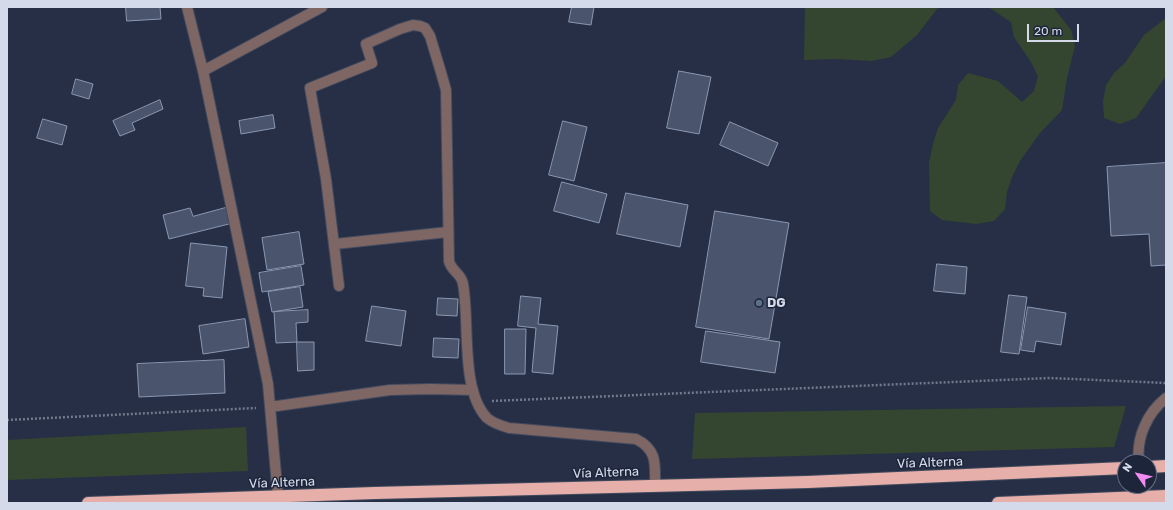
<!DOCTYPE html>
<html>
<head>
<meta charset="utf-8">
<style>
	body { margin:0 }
	#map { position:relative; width:1173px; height:510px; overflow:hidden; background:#262f45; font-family:Rubik,sans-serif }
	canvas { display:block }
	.frame { position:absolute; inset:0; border:8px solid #d4dae9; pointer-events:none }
	.north { position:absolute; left:1117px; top:454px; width:40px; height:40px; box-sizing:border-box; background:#1c253a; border:1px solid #666d80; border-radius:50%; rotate:304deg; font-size:11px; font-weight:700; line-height:16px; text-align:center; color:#d4dae9 }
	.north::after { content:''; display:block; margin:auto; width:14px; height:18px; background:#f38af2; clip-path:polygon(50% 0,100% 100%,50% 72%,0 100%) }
	.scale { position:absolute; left:1027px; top:24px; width:52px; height:18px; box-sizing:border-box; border:2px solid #d4dae9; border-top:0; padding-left:5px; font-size:12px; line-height:14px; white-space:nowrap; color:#d4dae9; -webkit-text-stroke:3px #1c253a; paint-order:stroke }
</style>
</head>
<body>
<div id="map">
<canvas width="1173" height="510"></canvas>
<div class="frame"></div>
<div class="north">N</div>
<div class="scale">20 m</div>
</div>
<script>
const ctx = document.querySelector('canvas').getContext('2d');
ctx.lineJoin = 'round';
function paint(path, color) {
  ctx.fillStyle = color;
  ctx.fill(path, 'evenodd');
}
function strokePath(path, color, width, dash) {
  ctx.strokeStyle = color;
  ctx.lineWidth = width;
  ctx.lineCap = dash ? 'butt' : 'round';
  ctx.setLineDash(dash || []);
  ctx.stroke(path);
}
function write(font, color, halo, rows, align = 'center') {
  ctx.font = font + ' Rubik,sans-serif';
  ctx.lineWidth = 3;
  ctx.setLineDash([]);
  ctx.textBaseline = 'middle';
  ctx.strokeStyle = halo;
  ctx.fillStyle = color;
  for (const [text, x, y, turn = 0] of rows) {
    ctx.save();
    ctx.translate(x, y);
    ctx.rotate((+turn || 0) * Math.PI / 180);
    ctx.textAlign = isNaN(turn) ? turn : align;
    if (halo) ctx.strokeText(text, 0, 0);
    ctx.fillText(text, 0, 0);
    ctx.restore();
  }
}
const green = new Path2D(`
	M805,7H941L937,9L917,35L891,57L872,61L836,59L804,60Z
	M988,7H1053L1071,30L1075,46L1067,78L1062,110L1040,133L1020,161L1012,177L1007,192L1005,209L994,221L976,224L942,220L930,211L929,163L933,144L938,128L956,100L958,85L968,73L998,81L1022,102L1034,91L1038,76L1031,62L1014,37L1011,22Z
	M1166,18V76L1136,118L1120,124L1104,118L1103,101L1106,85L1114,73L1125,63L1144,35Z
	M1126,406L1114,447L692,459L695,413Z
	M246,427L248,471L7,480V440Z`);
const building = new Path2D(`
	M126,7H160L161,19L127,21Z
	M572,7H594L591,25L569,22Z
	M679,71L711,77L699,134L667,128Z
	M76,79L93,84L89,99L72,94Z
	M160,100L163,109L132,123L135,130L120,136L113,121Z
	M273,115L275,128L241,134L239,121Z
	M43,119L67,126L62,145L37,138Z
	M563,121L587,127L574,181L549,175Z
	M730,122L778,143L768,166L720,145Z
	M1166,163V265L1151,266L1149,234L1111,236L1107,167Z
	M562,182L607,194L599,223L554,211Z
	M626,193L688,205L680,247L617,234Z
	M229,207L233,223L169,239L163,215L190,208L193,216Z
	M715,211L789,223L769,339L696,327Z
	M299,232L304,264L267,270L262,238Z
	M191,243L227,247L222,298L203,296L204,288L186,286Z
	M937,264L967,267L965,294L934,291Z
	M301,266L304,285L262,292L259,273Z
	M300,287L303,307L272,312L268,292Z
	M1009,295L1027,297L1019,354L1001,352Z
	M521,296L541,298L538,324L558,326L553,374L532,372L536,328L518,326Z
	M438,298L458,299L457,316L437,315Z
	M372,306L406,311L401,346L366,341Z
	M1028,307L1066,313L1061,345L1036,341L1034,352L1021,350Z
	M308,310V322L296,323L297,342L276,343L274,312Z
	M245,319L249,347L203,354L199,326Z
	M505,329H526L525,374H505Z
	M706,331L780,342L775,373L701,362Z
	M434,338L459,339L458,358L433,357Z
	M297,342H314V370L298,371Z
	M224,360L225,393L139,397L137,364Z`);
const path = new Path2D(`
	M492,401L1050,378L1166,383
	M7,420L256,408`);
const minor = new Path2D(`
	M187,7L203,71L268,384L278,497
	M203,71L322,7
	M335,244L448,232
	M339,286L326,179L310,88L372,63L366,44L400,29L413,25L420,26L425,28L430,36L440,69L446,90L449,261C451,271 462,274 463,284C470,321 460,390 487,418C493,423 502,426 509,428L636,439C658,450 655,465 655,486
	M270,407L390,390L430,389L473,390
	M1139,462C1136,438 1147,413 1166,398`);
const highway = new Path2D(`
	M1149,467L1166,466
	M88,503L375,493L808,482L1125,468
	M998,503L1166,496`);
const markers = [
	[759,303,4,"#5c6f8a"]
];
const poiNames = [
	["DG",767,303]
];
const streetNames = [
	["Vía Alterna",930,463,-2],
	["Vía Alterna",606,473,-2],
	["Vía Alterna",282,483,-2]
];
paint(green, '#354630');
paint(building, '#4a556d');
strokePath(building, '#8b97b2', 1);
strokePath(minor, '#424a5f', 12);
strokePath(highway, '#424a5f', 14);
strokePath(path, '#71798c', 2.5, [2, 2]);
strokePath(minor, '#7d6663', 10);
strokePath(highway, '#e7afa9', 12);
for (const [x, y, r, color] of markers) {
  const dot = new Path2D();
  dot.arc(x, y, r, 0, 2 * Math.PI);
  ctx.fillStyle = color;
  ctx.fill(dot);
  strokePath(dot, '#1c253a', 1.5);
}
write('bold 13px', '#d4dae9', '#1c253a', poiNames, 'left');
write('13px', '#d4dae9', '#1c253a', streetNames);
</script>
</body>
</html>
